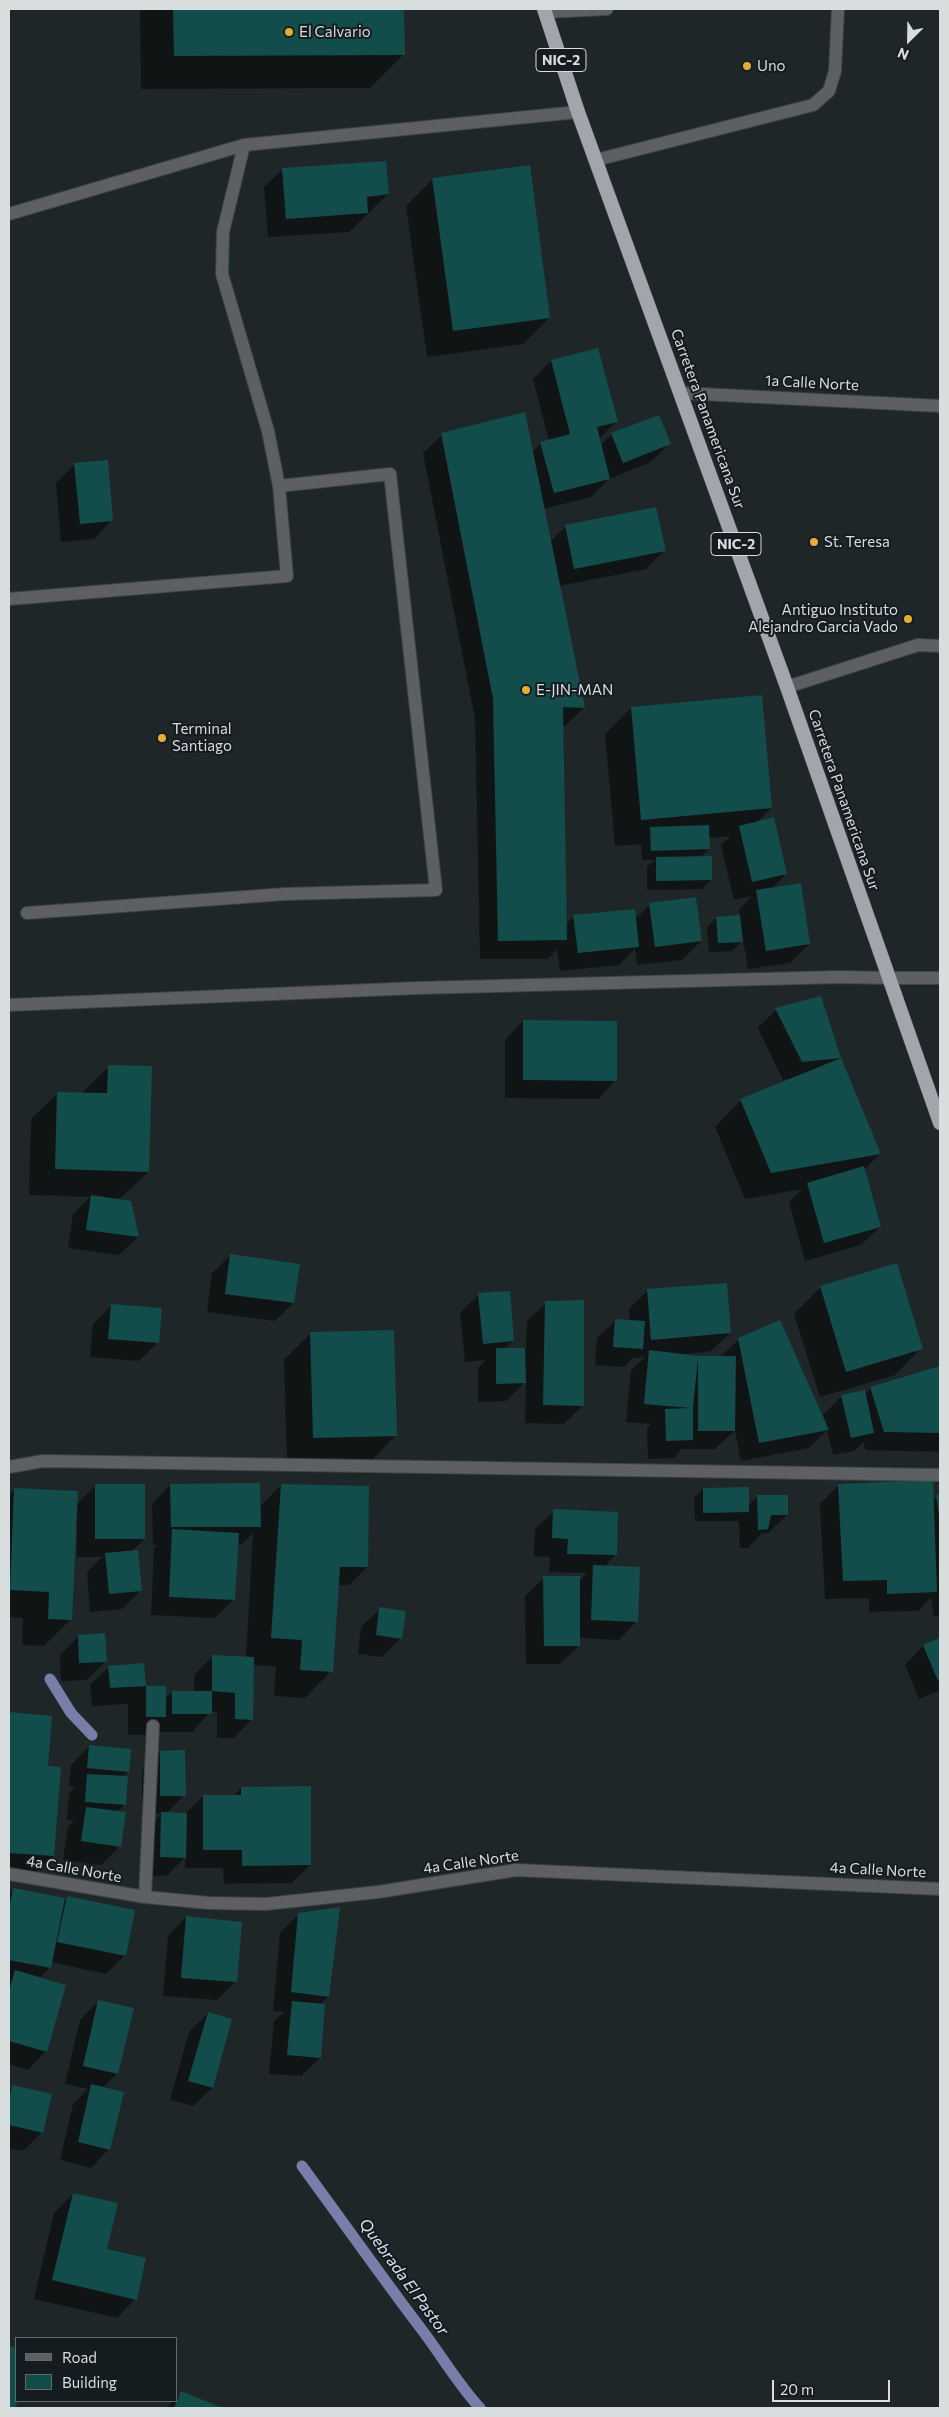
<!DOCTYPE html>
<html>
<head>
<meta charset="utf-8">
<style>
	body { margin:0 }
	#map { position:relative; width:949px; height:2417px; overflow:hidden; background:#1e2628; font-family:Commissioner,sans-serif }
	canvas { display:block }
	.frame { position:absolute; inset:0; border:10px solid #d8ddde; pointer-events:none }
	.legend { position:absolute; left:15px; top:2337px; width:162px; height:65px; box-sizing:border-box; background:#151c1f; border:1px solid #63696b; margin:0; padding:6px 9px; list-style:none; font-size:15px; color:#d8ddde }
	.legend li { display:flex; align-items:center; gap:10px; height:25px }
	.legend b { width:25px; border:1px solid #63696b }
	.north { position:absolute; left:884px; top:15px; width:50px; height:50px; -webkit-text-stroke:4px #151c1f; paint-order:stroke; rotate:203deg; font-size:14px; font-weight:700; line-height:20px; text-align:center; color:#d8ddde }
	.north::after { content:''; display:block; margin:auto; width:18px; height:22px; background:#d8ddde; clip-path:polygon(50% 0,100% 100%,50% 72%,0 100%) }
	.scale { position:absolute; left:772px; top:2380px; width:118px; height:22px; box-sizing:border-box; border:2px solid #d8ddde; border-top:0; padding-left:6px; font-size:15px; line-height:18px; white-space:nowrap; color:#d8ddde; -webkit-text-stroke:4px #151c1f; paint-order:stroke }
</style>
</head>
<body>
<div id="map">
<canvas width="949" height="2417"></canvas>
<div class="frame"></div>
<ul class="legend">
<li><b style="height:6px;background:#5d5f62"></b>Road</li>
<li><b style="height:14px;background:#124d4c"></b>Building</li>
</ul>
<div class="north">N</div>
<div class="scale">20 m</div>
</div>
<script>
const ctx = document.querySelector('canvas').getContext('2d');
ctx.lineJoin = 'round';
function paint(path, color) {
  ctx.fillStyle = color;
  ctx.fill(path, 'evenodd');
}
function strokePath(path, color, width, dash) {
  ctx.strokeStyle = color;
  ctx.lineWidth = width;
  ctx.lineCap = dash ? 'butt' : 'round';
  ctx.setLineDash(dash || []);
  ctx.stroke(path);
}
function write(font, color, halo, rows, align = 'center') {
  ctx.font = font + ' Commissioner,sans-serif';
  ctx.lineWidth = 4;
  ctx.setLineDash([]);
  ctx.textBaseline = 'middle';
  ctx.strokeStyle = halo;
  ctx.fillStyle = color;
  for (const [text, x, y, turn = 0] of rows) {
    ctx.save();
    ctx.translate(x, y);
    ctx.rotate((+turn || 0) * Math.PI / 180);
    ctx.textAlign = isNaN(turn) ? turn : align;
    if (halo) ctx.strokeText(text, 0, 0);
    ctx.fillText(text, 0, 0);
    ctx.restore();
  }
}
const shadow = new Path2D(`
	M140,9H403V55L370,88L141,89Z
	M283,169L388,194L349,232L268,237L264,187Z
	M433,179L549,318L523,344L427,357L406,206Z
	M551,361L616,422L599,439L600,446L612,434L669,444L651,462L609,479L591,497L543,509L550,542L566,526L664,551L646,569L559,586L584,708L565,726H563L566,924L574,916L635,919L650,905L701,941L682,960L637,965L635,949L619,965L560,971L557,949L548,959H480L475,719L423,453L442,435L532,453L541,443L549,441L533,379Z
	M75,464L112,520L94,539L61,542L56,483Z
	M631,708L771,808L756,823L786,874L771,889L809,944L790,963L748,969L743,940L732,951L709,952L707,928L716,918L740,916L739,910L752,896L734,900L721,845L731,836L708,838L709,849L700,858L711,880L702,889L647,890V867L655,860H642L641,844L615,846L605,734Z
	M820,998L840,1058L880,1154L864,1170L880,1227L861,1245L805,1261L789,1202L802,1189L745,1199L715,1127L741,1100L791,1079L783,1080L758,1028L776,1010Z
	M523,1021L616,1080L598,1099L505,1098V1040Z
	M108,1067L148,1172L121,1198H115L130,1202L138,1237L119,1255L68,1248L73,1214L90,1197L29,1195L31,1119L58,1093L81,1094Z
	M231,1255L293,1303L275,1321L207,1312L212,1273Z
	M821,1287L921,1348L895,1375L820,1397L794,1314Z
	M648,1290L730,1333L711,1351L680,1355L720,1357L739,1339L825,1421L823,1415L842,1396L865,1394L871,1388L940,1367V1452L866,1450L863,1442L854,1451L833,1455L827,1430L809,1448L741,1461L735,1430L715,1449H682L674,1458L648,1459L647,1428L651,1424L626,1422L631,1370L645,1357L633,1358L624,1367L595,1365L597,1338L616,1320L630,1321L629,1309Z
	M478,1295L513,1341L504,1349H526L527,1321L546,1303L583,1405L564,1424L525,1423L526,1381L506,1401L478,1402V1368L486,1360L465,1362L460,1313Z
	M112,1305L158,1342L139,1361L90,1357L93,1324Z
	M310,1334L396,1435L370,1462L287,1464L284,1360Z
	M170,1485L260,1507L281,1485L367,1567L349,1585H337L331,1671L305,1698L274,1696L276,1666L252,1665V1719L234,1738H217V1712L211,1711L192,1732H154V1727L146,1735H128V1704L92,1706L90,1685L109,1667L143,1665L145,1687H165V1699L172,1692H194V1675L213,1656L246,1658L253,1533L241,1545H237L234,1599L215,1618L151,1615L154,1549L158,1545H153L152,1504Z
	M839,1485L932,1500L940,1495V1615L934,1616L931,1597L918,1611L869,1612V1598L825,1599L820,1504Z
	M95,1486L144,1539L131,1552L140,1591L122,1609L90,1612L87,1572L102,1557H77V1527H75L71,1619L44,1646L22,1645L23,1618L9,1617V1496L15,1489L76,1505Z
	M703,1489L748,1506L758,1496L787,1515L768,1533H762L748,1548H740L739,1521H695L694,1498Z
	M554,1511L615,1555L604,1567L637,1621L619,1640L579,1638V1646L560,1664H526L525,1596L544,1578L579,1581L587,1573L549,1572L550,1557L534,1556L535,1529Z
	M380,1609L401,1638L382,1657L358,1654L361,1627Z
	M79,1636L106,1661L87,1680L61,1681L60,1655Z
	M940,1640V1690L919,1699L905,1665L923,1646Z
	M9,1714L50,1717L47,1767L53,1856L34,1874L9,1872Z
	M89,1747L128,1771L123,1777L125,1804L117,1812L120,1846L101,1865L63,1860L68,1827L74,1821L67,1820L69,1793L75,1787L69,1786L71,1765Z
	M160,1752L184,1795L166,1814H185L203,1796H234L241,1788L310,1865L292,1883L224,1884L223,1868H185V1857L167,1876L142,1875L143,1832L161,1814H142V1771Z
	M13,1889L65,1900L67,1898L125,1955L106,1974L51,1962L50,1968L39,1978L46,2051L28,2070L9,2064V1894Z
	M299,1914L328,1997L320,2005V2058L301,2076L269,2074L274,2021L284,2012L273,2011L280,1933Z
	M186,1917L241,1923L235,1982L217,2000L163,1996L168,1936Z
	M99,2001L117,2074L102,2088L109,2149L91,2168L60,2160L73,2104L88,2089L65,2084L80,2020Z
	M208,2013L231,2020L212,2088L193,2106L170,2100L189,2032Z
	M13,2086L42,2132L23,2151L9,2148V2090Z
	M73,2194L135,2299L117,2318L34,2299L54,2213Z
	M9,2347L16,2349V2401L14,2408H9Z
	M182,2393L219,2408H166Z`);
const stream = new Path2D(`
	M50,1679L71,1713L92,1735
	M302,2166C341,2219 379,2273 419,2326C440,2353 457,2383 480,2408`);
const building = new Path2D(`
	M173,9H404L405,55L174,56Z
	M386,161L389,194L367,197L368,213L286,219L282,168Z
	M530,165L550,318L453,331L432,178Z
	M598,348L618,422L597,427L610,479L554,493L540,442L570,434L551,360Z
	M525,412L585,708L563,707L567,940L498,941L493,699L441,433Z
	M659,415L671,444L623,463L611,433Z
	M108,460L113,521L80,524L74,463Z
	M656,507L666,551L574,569L565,525Z
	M762,695L772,808L641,820L631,707Z
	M774,817L787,874L752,882L739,826Z
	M709,825L710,849L651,851L650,827Z
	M712,856V880L656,881V857Z
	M801,883L810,944L766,951L756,890Z
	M696,897L702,941L655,947L649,903Z
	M635,909L639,947L578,953L573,915Z
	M740,915L743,942L718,943L716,917Z
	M821,996L841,1058L802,1062L775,1008Z
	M523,1020L617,1021V1081L523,1080Z
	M841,1058L881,1154L771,1173L740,1099Z
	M108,1065L152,1066L149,1172L55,1169L57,1092L107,1093Z
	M864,1166L881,1227L824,1243L807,1183Z
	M91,1195L131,1201L139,1237L86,1230Z
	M230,1254L300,1264L294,1303L225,1294Z
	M897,1263L923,1349L846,1372L820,1286Z
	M727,1283L731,1333L651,1340L647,1289Z
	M510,1291L514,1341L483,1344L478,1293Z
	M584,1300V1406L543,1405L545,1301Z
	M111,1304L162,1308L159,1343L108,1339Z
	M615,1319L645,1321L643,1349L613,1347Z
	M780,1320L829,1430L759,1443L738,1338Z
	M394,1330L397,1436L313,1438L310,1332Z
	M496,1348H525L526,1383L496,1384Z
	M649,1350L699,1356H736L735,1431H698V1358L693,1408V1440L666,1441L665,1409L691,1408L644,1404Z
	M940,1366V1433L884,1432L870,1387Z
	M865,1390L874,1433L851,1438L841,1395Z
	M933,1480L937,1592L887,1594V1580L843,1581L838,1484Z
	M260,1483L261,1527H171L170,1484Z
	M95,1484H145V1539H95Z
	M281,1484L369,1486L368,1567H340L333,1672L300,1670L302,1640L271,1638Z
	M749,1487V1512L703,1513V1488Z
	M14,1488L78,1491L72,1620L48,1619L49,1592L10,1590Z
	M940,1494V1516H939L936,1495Z
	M757,1495H788V1515H771L768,1529L758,1530Z
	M553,1509L618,1512L617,1555L567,1554L568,1539L552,1538Z
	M172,1529L239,1533L235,1600L169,1597Z
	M138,1550L142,1591L109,1594L105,1553Z
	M593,1565L640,1567L638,1622L591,1620Z
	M543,1576H580V1646H544Z
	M379,1607L406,1611L402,1639L376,1635Z
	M105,1633L107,1662L79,1663L78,1635Z
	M940,1638V1680L938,1681L923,1645Z
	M212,1655L254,1657L253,1720L235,1719V1693L212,1691Z
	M144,1663L146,1686L110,1688L108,1666Z
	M146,1686H166V1717H146Z
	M172,1691H212V1714H172Z
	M9,1712L52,1716L48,1766L61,1767L54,1856L9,1853Z
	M89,1745L131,1749L129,1772L87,1768Z
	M185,1750L186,1796H160V1751Z
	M87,1774L128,1776L126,1805L85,1802Z
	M311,1786V1865L242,1866V1850H203V1795H241V1787Z
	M86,1807L126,1812L121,1847L81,1841Z
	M161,1812L187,1813L186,1858L160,1857Z
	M13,1888L65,1898L51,1968L9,1960V1909Z
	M67,1896L135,1910L126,1956L57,1942Z
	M340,1907L329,1997L291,1992L298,1913Z
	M186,1916L242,1922L237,1982L181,1978Z
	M15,1970L66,1985L47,2052L9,2041V1991Z
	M98,2000L134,2008L118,2074L83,2066Z
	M292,2001L325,2004L321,2058L287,2055Z
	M208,2012L232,2019L213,2088L188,2081Z
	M91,2084L124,2092L110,2150L78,2142Z
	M12,2085L52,2094L43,2133L9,2125V2101Z
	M73,2193L118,2203L107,2249L146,2258L137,2300L52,2280Z
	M9,2346L16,2348L18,2401L15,2408H9Z
	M181,2391L223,2408H174Z`);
const service = new Path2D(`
	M596,160L813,105L829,91L835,71L838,9
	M9,599L287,576L279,486L268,431L222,274L223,232L244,145
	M787,687L918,645L940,646
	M27,913L285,894L436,890L390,474L279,486
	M9,1005L418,988L839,977L889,978`);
const minor = new Path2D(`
	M546,12L607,9
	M9,214L244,145L578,112
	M681,393L940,406
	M889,978H940
	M9,1467L43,1461L940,1475
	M9,1874L145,1897L209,1903L266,1904L378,1892L516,1870L940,1889
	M145,1897L153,1726`);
const trunk = new Path2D(`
	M544,9L578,112L787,687L940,1123`);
const markers = [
	[289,32,5,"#e4ae35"],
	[747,66,5,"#e4ae35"],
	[814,542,5,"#e4ae35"],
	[908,619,5,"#e4ae35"],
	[526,690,5,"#e4ae35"],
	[162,738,5,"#e4ae35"]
];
const shields = [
	[561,60,50],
	[736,544,50]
];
const shieldNames = [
	["NIC-2",561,60],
	["NIC-2",736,544]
];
const poiNames = [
	["El Calvario",299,32],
	["Uno",757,66],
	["St. Teresa",824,542],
	["Antiguo Instituto",898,610,"right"],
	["Alejandro Garcia Vado",898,627,"right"],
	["E-JIN-MAN",536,690],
	["Terminal",172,729],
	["Santiago",172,746]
];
const streetNames = [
	["1a Calle Norte",812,383,3],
	["Carretera Panamericana Sur",708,419,70],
	["Carretera Panamericana Sur",844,800,71],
	["4a Calle Norte",471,1862,-8],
	["4a Calle Norte",74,1869,10],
	["4a Calle Norte",878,1870,3]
];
const waterNames = [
	["Quebrada El Pastor",404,2277,54]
];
paint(shadow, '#0007');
strokePath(stream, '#777ea9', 11);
paint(building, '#124d4c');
strokePath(service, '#3c4345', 14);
strokePath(minor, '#3c4345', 14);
strokePath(trunk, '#3c4345', 15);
strokePath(service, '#5d5f62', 12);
strokePath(minor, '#5d5f62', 12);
strokePath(trunk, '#a0a6ac', 14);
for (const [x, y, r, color] of markers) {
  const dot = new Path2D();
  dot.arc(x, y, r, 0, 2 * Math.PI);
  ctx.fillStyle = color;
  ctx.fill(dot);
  strokePath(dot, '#151c1f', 2);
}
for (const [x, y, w] of shields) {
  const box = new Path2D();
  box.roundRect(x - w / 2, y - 11.5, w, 23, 4);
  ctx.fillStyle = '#151c1f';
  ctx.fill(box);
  strokePath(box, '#d8ddde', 1);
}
write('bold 14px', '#d8ddde', null, shieldNames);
write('15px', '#d8ddde', '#151c1f', poiNames, 'left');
write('15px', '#d8ddde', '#151c1f', streetNames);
write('italic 16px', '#dfe4f6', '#151c1f', waterNames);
</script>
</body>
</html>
